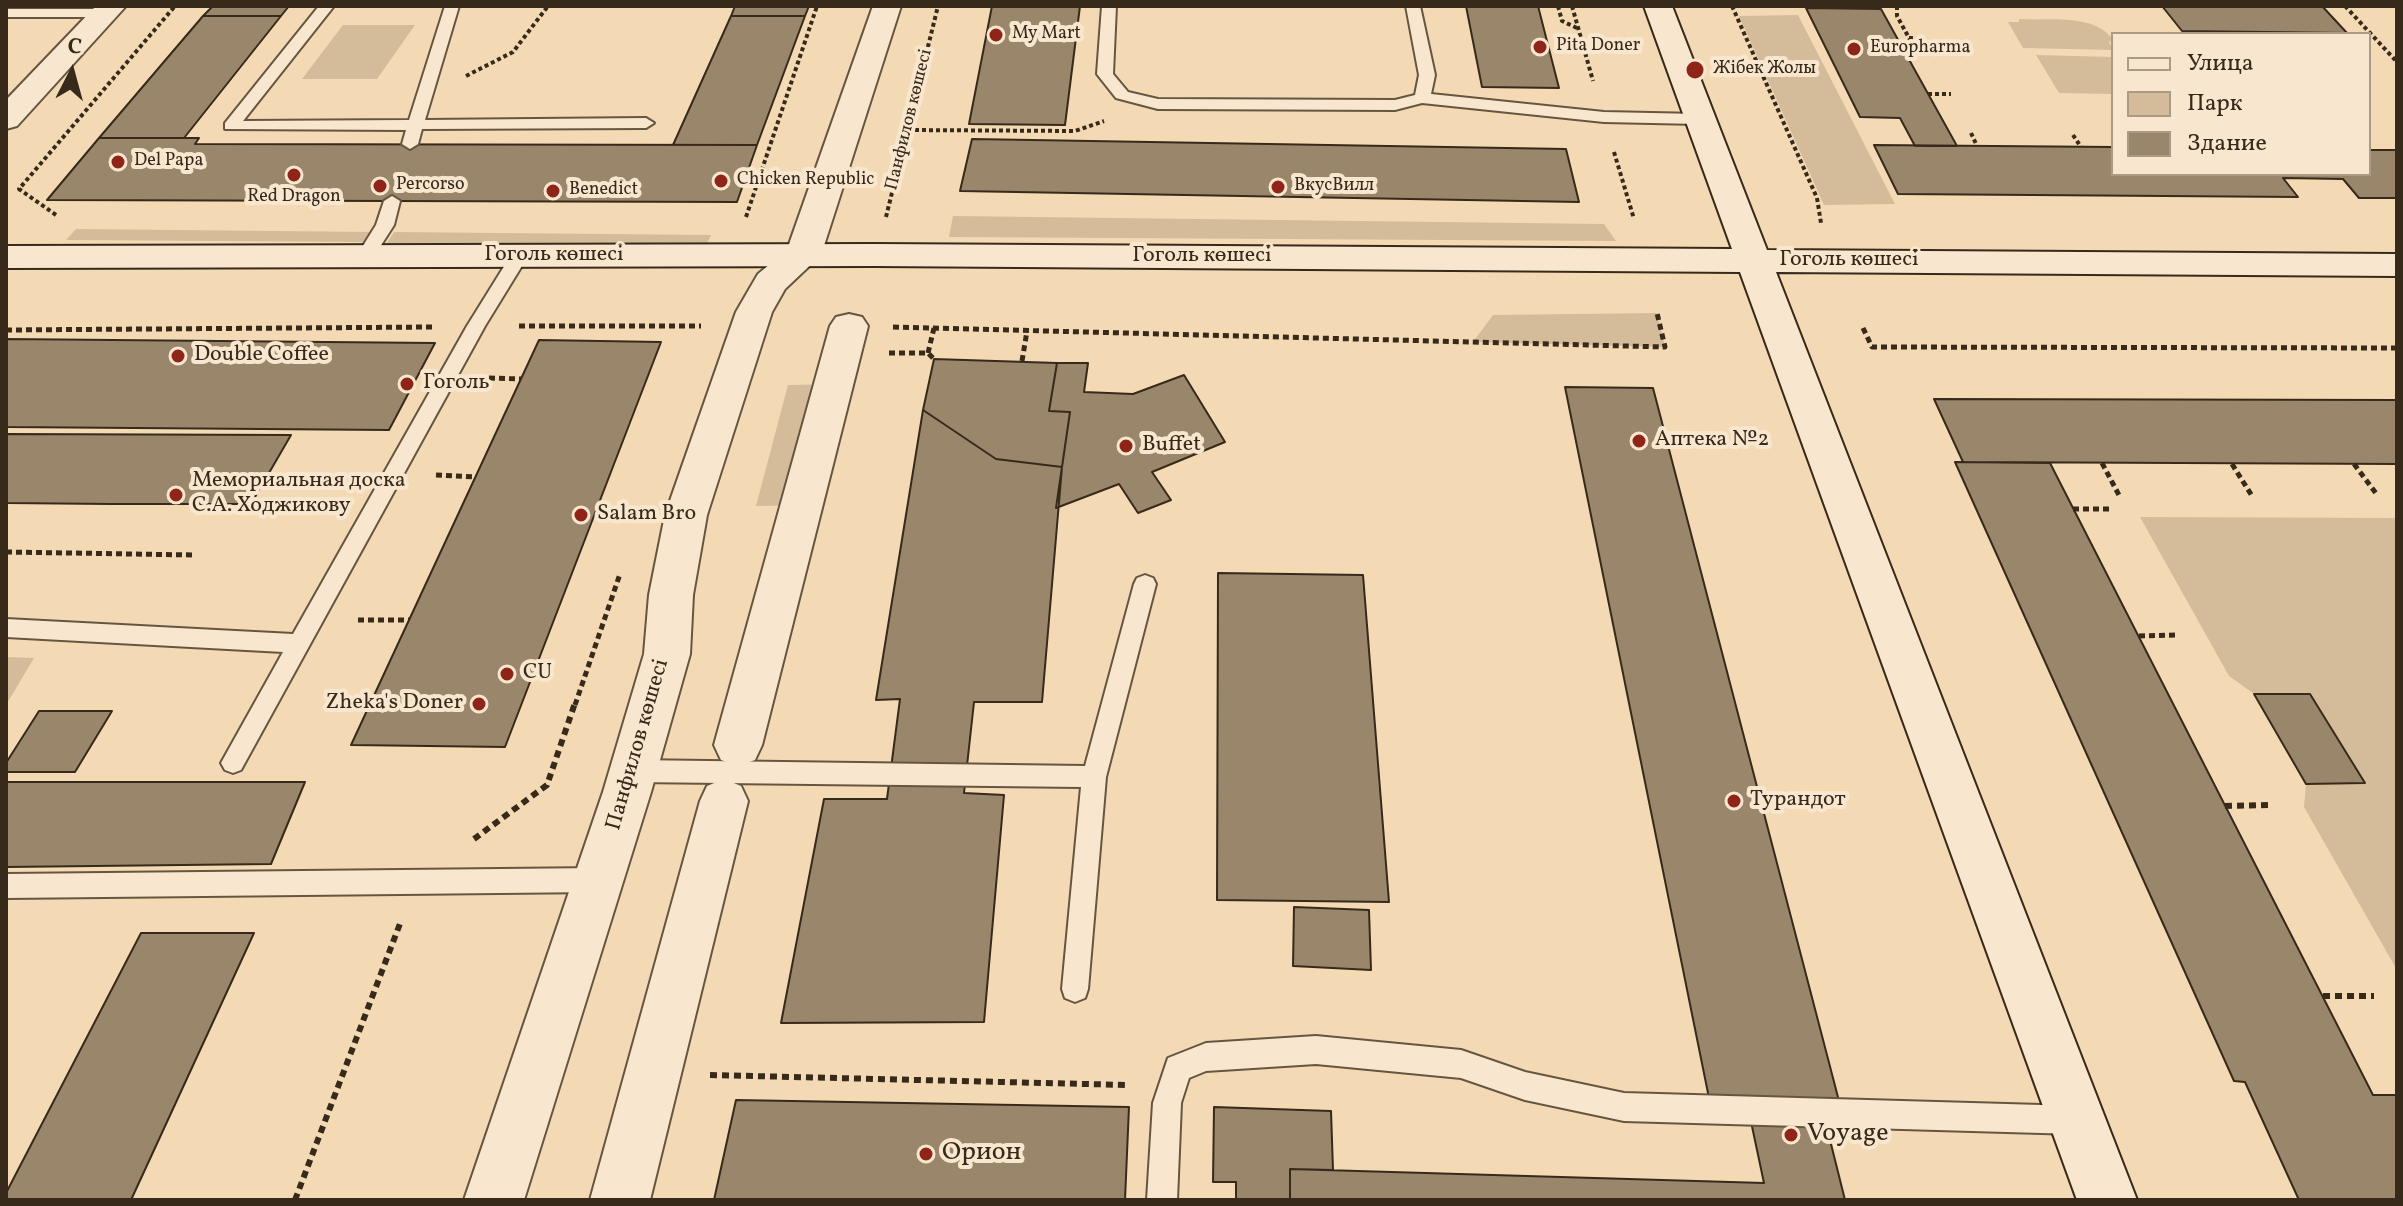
<!DOCTYPE html>
<html>
<head>
<meta charset="utf-8">
<style>
	body { margin:0 }
	#map { position:relative; width:2403px; height:1206px; overflow:hidden; background:#f4dab4; font-family:Vollkorn,serif }
	canvas { display:block }
	.frame { position:absolute; inset:0; border:8px solid #372a1b; pointer-events:none }
	.legend { position:absolute; left:2111px; top:32px; width:260px; height:144px; box-sizing:border-box; background:#f8e7ce; border:2px solid #ab9b86; margin:0; padding:10px 14px; list-style:none; font-size:24px; color:#372a1b }
	.legend li { display:flex; align-items:center; gap:16px; height:40px }
	.legend b { width:40px; border:2px solid #ab9b86 }
	.north { position:absolute; left:32px; top:32px; width:80px; height:80px; -webkit-text-stroke:6px #f8e7ce; paint-order:stroke; rotate:6deg; font-size:22px; font-weight:700; line-height:32px; text-align:center; color:#372a1b }
	.north::after { content:''; display:block; margin:auto; width:28px; height:36px; background:#372a1b; clip-path:polygon(50% 0,100% 100%,50% 72%,0 100%) }
</style>
</head>
<body>
<div id="map">
<canvas width="2403" height="1206"></canvas>
<div class="frame"></div>
<ul class="legend">
<li><b style="height:10px;background:#f8e7ce"></b>Улица</li>
<li><b style="height:22px;background:#d4bc9a"></b>Парк</li>
<li><b style="height:22px;background:#99866b"></b>Здание</li>
</ul>
<div class="north">С</div>
</div>
<script>
const ctx = document.querySelector('canvas').getContext('2d');
ctx.lineJoin = 'round';
function paint(path, color) {
  ctx.fillStyle = color;
  ctx.fill(path, 'evenodd');
}
function strokePath(path, color, width, dash) {
  ctx.strokeStyle = color;
  ctx.lineWidth = width;
  ctx.lineCap = dash ? 'butt' : 'round';
  ctx.setLineDash(dash || []);
  ctx.stroke(path);
}
function write(font, color, halo, rows, align = 'center') {
  ctx.font = font + ' Vollkorn,serif';
  ctx.lineWidth = 8;
  ctx.setLineDash([]);
  ctx.textBaseline = 'middle';
  ctx.strokeStyle = halo;
  ctx.fillStyle = color;
  for (const [text, x, y, turn = 0] of rows) {
    ctx.save();
    ctx.translate(x, y);
    ctx.rotate((+turn || 0) * Math.PI / 180);
    ctx.textAlign = isNaN(turn) ? turn : align;
    if (halo) ctx.strokeText(text, 0, 0);
    ctx.fillText(text, 0, 0);
    ctx.restore();
  }
}
const green = new Path2D(`
	M1798,15L1895,204L1824,205L1739,16Z
	M2019,19C2048,21 2095,13 2113,40L2109,42L2113,50L2023,48L2008,22H2019Z
	M343,25H415L377,79H302Z
	M2036,55L2113,57V94L2059,93Z
	M953,216L1604,224L1616,241L949,237Z
	M76,229L375,232L368,242L66,240Z
	M394,232L711,235L706,246L387,243Z
	M1657,313L1665,347L1473,342L1493,315Z
	M846,384L819,505L756,506L788,385Z
	M2140,517L2397,518V970L2304,807L2306,784L2364,782L2310,694H2254L2229,676Z
	M6,657L34,658L6,705Z`);
const building = new Path2D(`
	M213,6H289L281,16H203Z
	M735,6H809L805,16H731Z
	M992,6H1080L1065,125L969,124Z
	M1466,6H1538L1559,88L1482,87Z
	M2162,6H2322L2347,33L2182,31Z
	M1806,8L1881,9L1957,146H1915L1900,118L1860,117Z
	M203,16H281L184,138H99Z
	M731,16H805L757,145H673Z
	M99,138H199L195,144L757,145L737,202L47,200Z
	M972,139L1566,149L1579,202L960,191Z
	M1874,145L2113,147V174H2369V150H2397V198H2359L2343,179L2283,178L2298,197L1898,194Z
	M6,339L326,342L435,343L389,430L6,427Z
	M539,340L661,342L505,747L351,745Z
	M934,359L1057,363L1049,411L1070,412L1062,467L996,459L923,410Z
	M1057,363H1088L1084,392L1133,394L1184,375L1225,442L1152,472L1171,500L1138,513L1119,484L1056,508L1070,412L1049,411Z
	M1565,387L1653,388L1839,1101L1709,1098Z
	M1934,399L2397,400V464L1963,462Z
	M923,410L996,459L1062,467L1042,702H974L964,793L1004,795L984,1022L781,1023L824,799H887L900,699L876,700Z
	M6,434L291,435L251,504H111L6,503Z
	M1955,462L2050,463L2373,1095H2397V1200H2299L2245,1082L2234,1081Z
	M1218,573L1363,575L1389,902L1217,900Z
	M2254,694H2310L2365,783L2306,784Z
	M39,711H112L75,772H6V763Z
	M6,782H305L271,864L6,867Z
	M1294,907L1369,910L1371,970L1293,966Z
	M141,933H254L131,1200H6V1193Z
	M1746,1098L1820,1100L1845,1200H1290V1169L1764,1183Z
	M736,1100L1129,1107L1125,1200H714Z
	M1214,1107L1331,1111L1333,1170L1290,1169V1200H1236V1182H1213Z`);
const pathFar2 = new Path2D(`
	M1558,6L1562,21L1579,29
	M1572,6L1593,81
	M1732,6L1817,198L1821,223
	M1897,6V16L1909,38H1922
	M2345,6L2397,62
	M466,76L513,52L548,6
	M1928,94H1951
	M908,130L1075,131L1104,121
	M1971,133L1977,146
	M2073,135L2081,147
	M1614,152L1634,219
	M56,215L19,189L175,6
	M746,217L817,6
	M886,217L938,6`);
const pathFar1 = new Path2D(`
	M519,326H701
	M893,327L1665,347L1657,313
	M1863,328L1872,347L2397,348
	M6,330L433,327
	M889,353H928L934,359
	M928,353L934,328
	M1022,361L1027,331
	M489,378L521,379
	M2102,463L2120,497
	M2232,464L2252,496
	M2354,464L2378,496
	M436,475L475,477
	M2073,509H2112
	M6,552L194,555
	M358,620H409
	M2139,636L2179,635
	M575,705L620,574`);
const path = new Path2D(`
	M2225,806L2271,805
	M474,839L547,785L575,703
	M2323,996H2374
	M710,1075L1128,1085
	M295,1200L401,921`);
const lane = new Path2D(`
	M319,6H334L243,121L409,120L445,6H459L425,120L646,118L654,123L646,128L422,129L418,144L410,149L402,144L406,130L225,129V123Z
	M1102,6H1116L1113,74L1128,92L1158,99L1395,100L1415,95L1419,75L1406,6H1420L1435,75L1431,94L1604,112L1699,114L1707,119L1699,124L1604,122L1422,103L1395,110L1158,109L1116,98L1097,74Z
	M6,9H105L112,13L105,17H6Z
	M392,196L400,201L394,225L371,261H359L356,257L376,225L384,201Z
	M519,250L528,256L485,326L241,770L233,773L225,770L221,763L283,652L6,637V619L293,634L467,326L513,252Z
	M1145,575L1153,578L1156,584L1106,777L1088,989L1085,998L1075,1002L1065,998L1062,989L1081,787L633,782L624,778L621,771L624,764L633,760L1085,766L1134,584L1137,578Z
	M599,868L608,872L612,880L608,888L599,892L6,898V874Z
	M1316,1036L1461,1050L1525,1072L1624,1093L2076,1106L2086,1110L2090,1120L2086,1130L2076,1134L1624,1121L1525,1100L1461,1078L1316,1064L1206,1071L1189,1078L1181,1103L1177,1200H1147L1153,1103L1168,1058L1206,1043Z`);
const street = new Path2D(`
	M96,6H126L17,126L6,129V100Z
	M873,6H901L821,255L785,289L772,312L707,515L693,595L690,654L651,792L524,1200H464L603,792L644,654L649,595L665,515L736,312L758,274L787,250Z
	M849,314L862,317L868,326L762,745L755,760L738,766L721,760L714,745L830,326L836,317Z
	M724,779L741,786L748,801L650,1200H590L700,801L707,786Z`);
const secondary = new Path2D(`
	M1644,6H1672L1767,250L2397,254V276L1776,272L2137,1200H2077L1740,272L874,266L6,268V246L874,244L1732,249Z`);
const markers = [
	[996,35,8,"#8f2418"],
	[1540,47,8,"#8f2418"],
	[1854,49,8,"#8f2418"],
	[1695,70,10,"#8f2418"],
	[118,162,8,"#8f2418"],
	[294,175,8,"#8f2418"],
	[721,181,8,"#8f2418"],
	[380,186,8,"#8f2418"],
	[1278,187,8,"#8f2418"],
	[553,191,8,"#8f2418"],
	[178,356,8,"#8f2418"],
	[407,384,8,"#8f2418"],
	[1639,441,8,"#8f2418"],
	[1126,446,8,"#8f2418"],
	[176,495,8,"#8f2418"],
	[581,515,8,"#8f2418"],
	[507,674,8,"#8f2418"],
	[479,704,8,"#8f2418"],
	[1734,801,8,"#8f2418"],
	[1791,1135,8,"#8f2418"],
	[926,1154,8,"#8f2418"]
];
const farPoinames = [
	["My Mart",1012,35],
	["Pita Doner",1556,47],
	["Europharma",1870,49],
	["Жібек Жолы",1713,70],
	["Del Papa",134,162],
	["Chicken Republic",737,181],
	["Percorso",396,186],
	["ВкусВилл",1294,187],
	["Benedict",569,191],
	["Red Dragon",294,198,"center"]
];
const farStreetnames = [
	["Панфилов көшесі",910,120,-76]
];
const streetNames = [
	["Гоголь көшесі",554,256],
	["Гоголь көшесі",1202,257],
	["Гоголь көшесі",1849,261],
	["Панфилов көшесі",639,745,-74]
];
const poiNames = [
	["Double Coffee",194,356],
	["Гоголь",423,384],
	["Аптека №2",1655,441],
	["Buffet",1142,446],
	["Мемориальная доска",192,482],
	["С.А. Ходжикову",192,507],
	["Salam Bro",597,515],
	["CU",523,674],
	["Zheka's Doner",463,704,"right"],
	["Турандот",1750,801]
];
const nearPoinames = [
	["Voyage",1807,1135],
	["Орион",942,1154]
];
paint(green, '#d4bc9a');
paint(building, '#99866b');
strokePath(building, '#372a1b', 2);
strokePath(lane, '#665641', 4);
strokePath(street, '#665641', 4);
strokePath(secondary, '#372a1b', 4);
strokePath(pathFar2, '#372a1b', 4, [4, 3]);
strokePath(pathFar1, '#372a1b', 5, [6, 4]);
strokePath(path, '#372a1b', 6, [7, 5]);
paint(lane, '#f8e7ce');
paint(street, '#f8e7ce');
paint(secondary, '#f8e7ce');
for (const [x, y, r, color] of markers) {
  const dot = new Path2D();
  dot.arc(x, y, r, 0, 2 * Math.PI);
  ctx.fillStyle = color;
  ctx.fill(dot);
  strokePath(dot, '#f8e7ce', 3);
}
write('18px', '#372a1b', '#f8e7ce', farPoinames, 'left');
write('18px', '#372a1b', '#f8e7ce', farStreetnames);
write('22px', '#372a1b', '#f8e7ce', streetNames);
write('22px', '#372a1b', '#f8e7ce', poiNames, 'left');
write('26px', '#372a1b', '#f8e7ce', nearPoinames, 'left');
</script>
</body>
</html>
